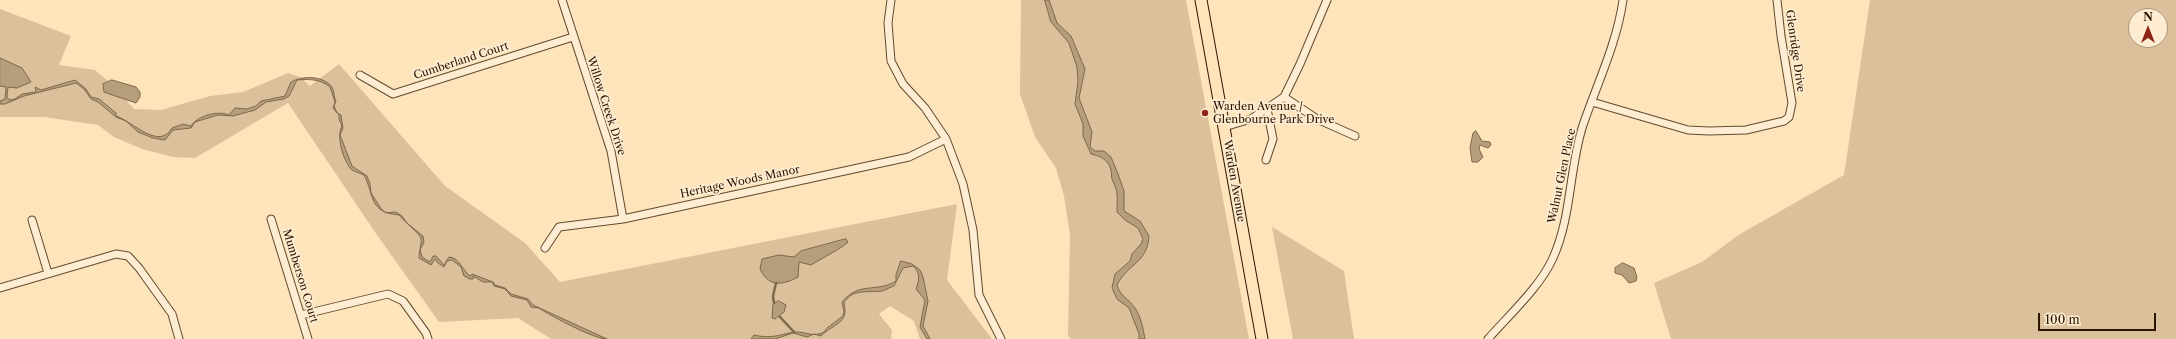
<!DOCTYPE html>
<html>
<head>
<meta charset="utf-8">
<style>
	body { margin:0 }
	#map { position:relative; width:2176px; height:339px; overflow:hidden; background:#fde4ba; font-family:"Libre Caslon Text",serif }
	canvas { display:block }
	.north { position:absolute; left:2128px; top:8px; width:40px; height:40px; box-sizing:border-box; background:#feedd2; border:1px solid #aa977e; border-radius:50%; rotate:0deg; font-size:11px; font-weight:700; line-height:16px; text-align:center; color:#2d1601 }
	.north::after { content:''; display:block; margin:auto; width:14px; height:18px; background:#8f2418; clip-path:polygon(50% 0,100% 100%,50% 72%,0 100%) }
	.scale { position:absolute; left:2038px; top:313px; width:118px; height:18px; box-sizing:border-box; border:2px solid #2d1601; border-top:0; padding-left:5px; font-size:12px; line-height:14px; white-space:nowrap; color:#2d1601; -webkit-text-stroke:3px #feedd2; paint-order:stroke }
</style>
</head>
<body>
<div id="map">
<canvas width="2176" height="339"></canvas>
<div class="north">N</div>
<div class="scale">100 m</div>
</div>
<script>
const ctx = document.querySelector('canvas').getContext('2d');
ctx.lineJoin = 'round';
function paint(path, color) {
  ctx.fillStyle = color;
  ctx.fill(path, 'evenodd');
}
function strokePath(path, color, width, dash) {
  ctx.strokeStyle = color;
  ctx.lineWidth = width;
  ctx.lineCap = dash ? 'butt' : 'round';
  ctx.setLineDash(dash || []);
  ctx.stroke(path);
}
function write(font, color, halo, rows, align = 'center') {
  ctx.font = font + ' "Libre Caslon Text",serif';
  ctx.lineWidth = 3.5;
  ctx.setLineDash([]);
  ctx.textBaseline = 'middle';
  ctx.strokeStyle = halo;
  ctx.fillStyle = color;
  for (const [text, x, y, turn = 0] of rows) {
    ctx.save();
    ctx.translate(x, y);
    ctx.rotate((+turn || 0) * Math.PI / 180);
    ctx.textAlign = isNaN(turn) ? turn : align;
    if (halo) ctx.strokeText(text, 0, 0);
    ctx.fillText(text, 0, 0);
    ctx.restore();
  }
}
const green = new Path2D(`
	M1021,0H1186L1249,339H1071L1068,335L1070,235L1064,196L1056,168L1035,137L1020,94Z
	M1870,0H2176V339H1671L1654,283L1702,262L1740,234L1844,175ZM2136,16H2160V40H2136Z
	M0,9L71,36L59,65L95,70L114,86L134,109L161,110L210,96L243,92L288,73L300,77L310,86L339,64L445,186L525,243L560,282L957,204L947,280L992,339H920L914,321L890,306L879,314L892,330L891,339H551L518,318L439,322L377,235L288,103L195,158L173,157L142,149L114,137L98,125L44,117H0Z
	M1272,227L1344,271L1354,339H1293Z`);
const water = new Path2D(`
	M1045,0H1049L1057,23L1071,36L1085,69L1079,98L1092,132L1090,147L1095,151H1104L1111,157L1118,174L1124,191V211L1140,221L1149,236C1147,264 1128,263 1117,285C1120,296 1129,299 1135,308C1141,317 1143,328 1145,339H1139V334L1129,308L1117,299L1112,288L1115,274L1130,261L1132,254L1141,244L1143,239L1138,228L1125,220L1117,212C1117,196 1119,194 1112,179C1111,177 1112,173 1111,170C1108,159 1100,156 1091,154L1083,136V124L1075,104L1078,81L1077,67L1069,43L1051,22Z
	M0,58L22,68L31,82L17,88L8,87L7,97L9,100L15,99L22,94L36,92L35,87L41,90L75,80L86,89L91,97L99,99L116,113V116C132,121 159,151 172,128L183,124L191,126C197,116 218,110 229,115L235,108L247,109L256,106L261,101L285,96L291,82C302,76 321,75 331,86C335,90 333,96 336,101L334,106L337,113L341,115L343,128L340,135L352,166L367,176L370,184L371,193L382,210L386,213L396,212L402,216L407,223L423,236L424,242L420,250L422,257L430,262L433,256H436L444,265L449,257C460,258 462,270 470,276L472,274L493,282L495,285L505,288L511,294L528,299L533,305L607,339C594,339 551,316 539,308L531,307L527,300L511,296L505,289L494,286L492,282H483L473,276V279H470L464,276L461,267L452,260L447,261L444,267L438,263L435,259L431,265L419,258C419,251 422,243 421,239C421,234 403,221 399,215C368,212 375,196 364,175C360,173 355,172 352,170C343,161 336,136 342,126L339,119V115L333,108L335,102L330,87C320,79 310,79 297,80L289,96L284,99L266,102L255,110L233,116L218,115L195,122L191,128L173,130L165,140L153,138L138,132L126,121L116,117L98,102L91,99L84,89L76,83L24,96L5,104H0V101L5,99L6,87L0,86Z
	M112,80L136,87L140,92V97L136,103L104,92L103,84Z
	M1476,131L1482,141L1490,142L1491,145L1488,148L1480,145L1479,149L1483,157L1478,162H1472L1470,148L1473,133Z
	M846,239L848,242C844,247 819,260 811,265L799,262L798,277C783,285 769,288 760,269L762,259L779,255L794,257L801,251Z
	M901,261L912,264L920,270L923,277L928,301L923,326L930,339H927L920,327L925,300L916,289C919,281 921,273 913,266L903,268L894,286C890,287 886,290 882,291C869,293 852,288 844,303C849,324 834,323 821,336L814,334L807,337L793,333L775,339H751L754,335C772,339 778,335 794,332C805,331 813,338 824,332L827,328L843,316L844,312L842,302C859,281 877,293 896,281V275Z
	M1623,263L1634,268L1637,277L1636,281L1629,283L1622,275L1615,273V268Z
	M779,301L786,305L784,312L775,319L772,318L773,304Z`);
const stream = new Path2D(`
	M774,303L773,296L776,283
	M780,317L794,332`);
const street = new Path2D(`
	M562,0L611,151L623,219
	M891,0L888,23L891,61L903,84L925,108L946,139L963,184L973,230L979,295L1001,339
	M360,75L393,94L573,37
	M1284,97L1317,119L1355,136
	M1592,102L1688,130L1709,131L1746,130L1784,121L1789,117L1792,103L1781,36L1777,0
	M1224,127L1251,119L1284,97L1300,64L1327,0
	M1266,160L1273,139L1267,109
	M271,219L308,339
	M32,220L48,273
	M545,248L559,227L623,219L909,157L946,139
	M0,288L116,254L128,256L139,268L172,314L179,339
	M301,315L388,294L403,301L426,333L428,339
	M1488,339C1509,315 1540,287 1553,258C1572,216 1569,168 1583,125C1597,84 1617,43 1623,0`);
const primary = new Path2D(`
	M1201,0L1262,339`);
const markers = [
	[1205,113,4,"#8f2418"]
];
const streetNames = [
	["Glenridge Drive",1795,51,82],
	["Cumberland Court",461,61,-18],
	["Willow Creek Drive",606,106,72],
	["Walnut Glen Place",1562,176,-78],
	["Warden Avenue",1234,181,80],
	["Heritage Woods Manor",740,182,-12],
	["Mumberson Court",300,276,73]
];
const poiNames = [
	["Warden Avenue /",1213,107],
	["Glenbourne Park Drive",1213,120]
];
paint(green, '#dac19b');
paint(water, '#b69e7b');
strokePath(water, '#7f684a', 1);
strokePath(stream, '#7f684a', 2.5);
strokePath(street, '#614a2f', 9);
strokePath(primary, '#2d1601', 13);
strokePath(street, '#feedd2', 7);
strokePath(primary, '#fde4ba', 11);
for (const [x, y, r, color] of markers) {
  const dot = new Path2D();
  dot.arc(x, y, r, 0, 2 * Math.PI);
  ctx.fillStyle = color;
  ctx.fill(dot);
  strokePath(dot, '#feedd2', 1.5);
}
write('11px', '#2d1601', '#feedd2', streetNames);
write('11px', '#2d1601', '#feedd2', poiNames, 'left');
</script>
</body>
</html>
